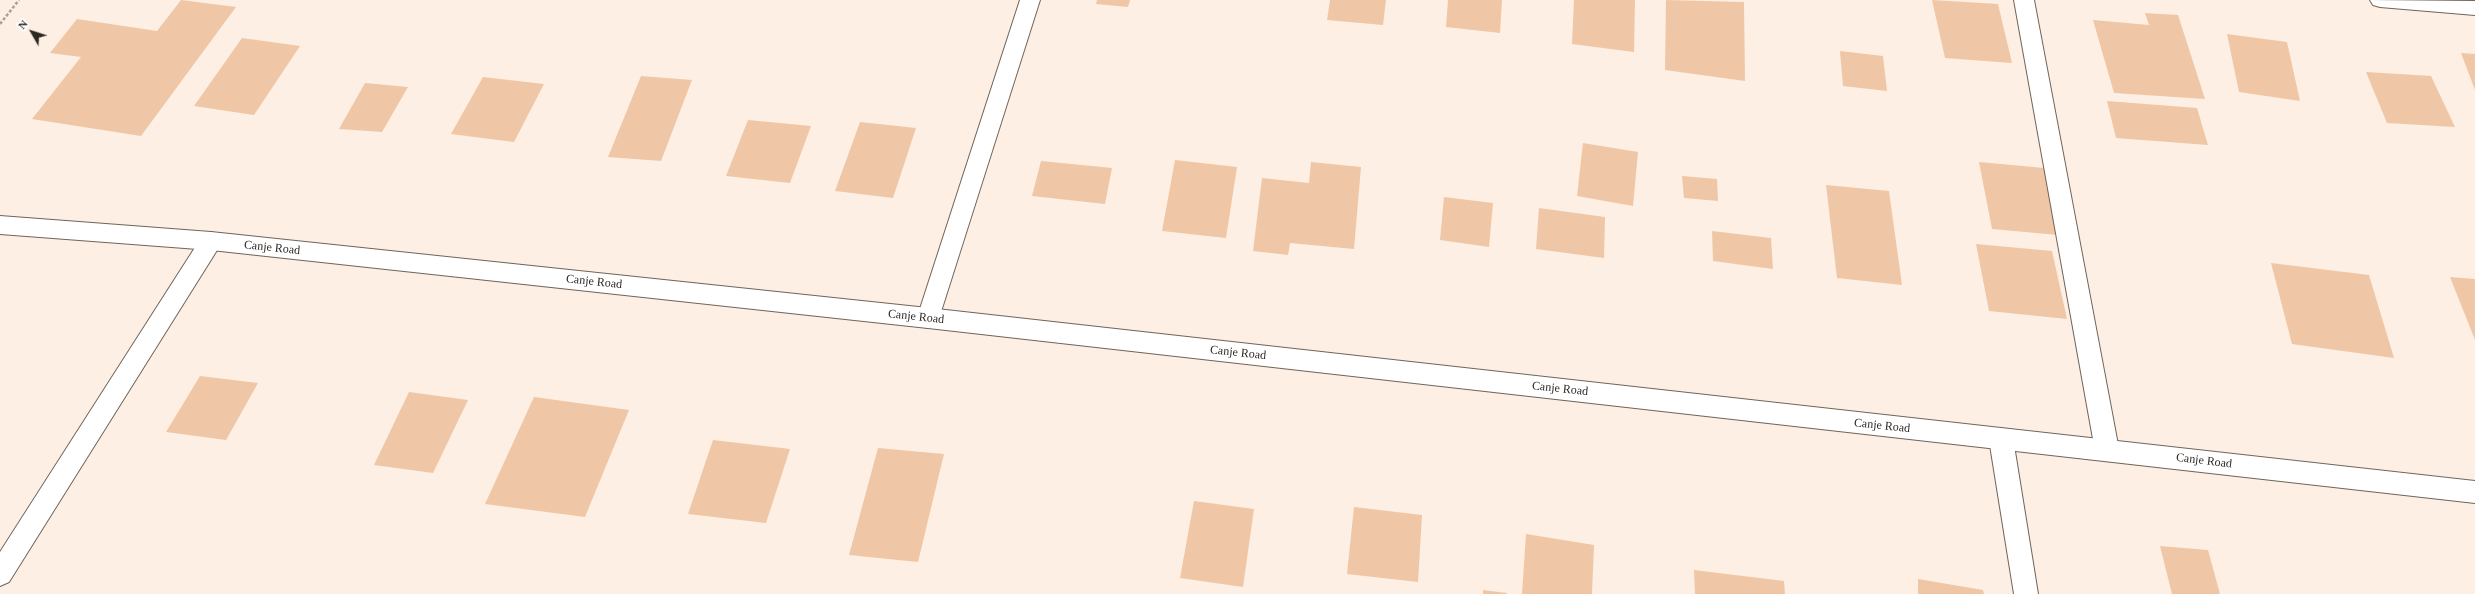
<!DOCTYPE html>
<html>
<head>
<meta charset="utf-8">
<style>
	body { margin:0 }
	#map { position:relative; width:2475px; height:594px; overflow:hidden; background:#fdefe3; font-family:Georgia,serif }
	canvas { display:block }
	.north { position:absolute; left:12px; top:12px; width:40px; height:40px; -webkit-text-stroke:3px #fff; paint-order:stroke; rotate:309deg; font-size:11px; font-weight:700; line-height:16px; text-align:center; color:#2d2824 }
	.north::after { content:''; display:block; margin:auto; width:14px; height:18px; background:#2d2824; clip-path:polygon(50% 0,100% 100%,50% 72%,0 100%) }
</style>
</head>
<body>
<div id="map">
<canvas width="2475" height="594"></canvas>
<div class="north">N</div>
</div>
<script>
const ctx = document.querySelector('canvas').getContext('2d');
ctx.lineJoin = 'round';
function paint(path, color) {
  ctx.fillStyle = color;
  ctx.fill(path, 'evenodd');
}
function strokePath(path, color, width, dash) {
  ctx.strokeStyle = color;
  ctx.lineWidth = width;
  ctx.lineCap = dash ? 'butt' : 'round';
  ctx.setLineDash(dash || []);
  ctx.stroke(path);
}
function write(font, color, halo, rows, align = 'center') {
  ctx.font = font + ' Georgia,serif';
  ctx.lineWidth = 4;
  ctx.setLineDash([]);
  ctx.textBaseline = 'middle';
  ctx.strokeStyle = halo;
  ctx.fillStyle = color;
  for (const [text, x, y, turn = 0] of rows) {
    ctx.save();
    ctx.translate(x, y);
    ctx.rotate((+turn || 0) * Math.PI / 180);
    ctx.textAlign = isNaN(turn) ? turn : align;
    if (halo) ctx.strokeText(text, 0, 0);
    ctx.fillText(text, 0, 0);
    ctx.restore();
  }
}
const building = new Path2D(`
	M181,0L236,7L141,136L32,119L81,57L50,53L77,19L157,31Z
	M1097,0H1130L1128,7L1096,4Z
	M1330,0H1386L1383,25L1327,20Z
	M1448,0H1502L1500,33L1446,27Z
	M1574,0H1635L1634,52L1572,44Z
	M1666,0L1744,2L1745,81L1665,70Z
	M1932,0L1998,4L2012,63L1945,58Z
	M2145,13L2178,15L2205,99L2114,93L2093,20L2149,25Z
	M2227,34L2287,42L2300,101L2239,92Z
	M242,38L300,46L254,115L194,106Z
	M1840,51L1883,56L1887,91L1843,86Z
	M2461,53L2475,54V90Z
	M2366,72L2431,76L2455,127L2387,123Z
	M641,76L692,80L661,161L608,157Z
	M483,77L544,84L514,142L451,134Z
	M365,83L408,87L382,132L339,129Z
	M2107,101L2197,108L2208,145L2116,138Z
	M748,120L811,126L790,183L726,176Z
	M860,122L916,128L893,198L835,191Z
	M1583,143L1638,152L1633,206L1577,196Z
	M1175,160L1237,167L1226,238L1162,231Z
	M1041,161L1112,168L1105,204L1032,196Z
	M1311,162L1361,167L1354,249L1290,243L1288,255L1253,251L1262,178L1309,183Z
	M1979,162L2044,168L2058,235L1992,229Z
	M1682,176L1717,179L1718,201L1684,198Z
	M1826,185L1889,191L1902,285L1837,278Z
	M1444,197L1493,203L1489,247L1440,240Z
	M1539,208L1605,217L1604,258L1536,249Z
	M1712,231L1771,238L1773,269L1713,261Z
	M1976,244L2052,251L2067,319L1989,311Z
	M2271,263L2369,275L2394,358L2292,344Z
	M2450,277L2475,279V340Z
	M200,376L258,383L226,440L166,432Z
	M409,392L468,400L433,473L374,465Z
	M534,397L629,410L585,517L485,504Z
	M713,440L790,449L766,523L688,514Z
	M878,448L944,454L918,562L849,555Z
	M1194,501L1254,509L1243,587L1180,578Z
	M1354,507L1422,515L1418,582L1347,574Z
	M1526,534L1594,545L1592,594H1522Z
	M2160,546L2208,550L2220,594H2172Z
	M1694,570L1784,581L1785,594H1695Z
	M1918,579L1983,590L1984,594H1918Z
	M1483,590L1507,593V594H1483Z`);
const path = new Path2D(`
	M0,24L19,0`);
const minor = new Path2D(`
	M1020,0H1040L939,318L936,325L928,328L920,325L917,318Z
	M2014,0H2034L2119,450L2115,458L2107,461L2099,458L2095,450Z
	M2370,0L2475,1V15L2380,7L2373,5Z
	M211,232L219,235L222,241L219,247L9,582L0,586V552L203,235Z
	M2001,428L2009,431L2013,439L2038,594H2014L1989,439L1993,431Z`);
const tertiary = new Path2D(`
	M0,216L211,232L928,308L2475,481V503L928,328L211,250L0,234Z`);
const streetNames = [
	["Canje Road",272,248,6],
	["Canje Road",594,282,6],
	["Canje Road",916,317,6],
	["Canje Road",1238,353,6],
	["Canje Road",1560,389,6],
	["Canje Road",1882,426,6],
	["Canje Road",2204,461,7]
];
paint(building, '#f0c7a6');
strokePath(minor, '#70645a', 2);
strokePath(tertiary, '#70645a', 2);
strokePath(path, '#aba097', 2.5, [3, 2]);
paint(minor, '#fff');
paint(tertiary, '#fff');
write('12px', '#2d2824', '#fff', streetNames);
</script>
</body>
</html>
